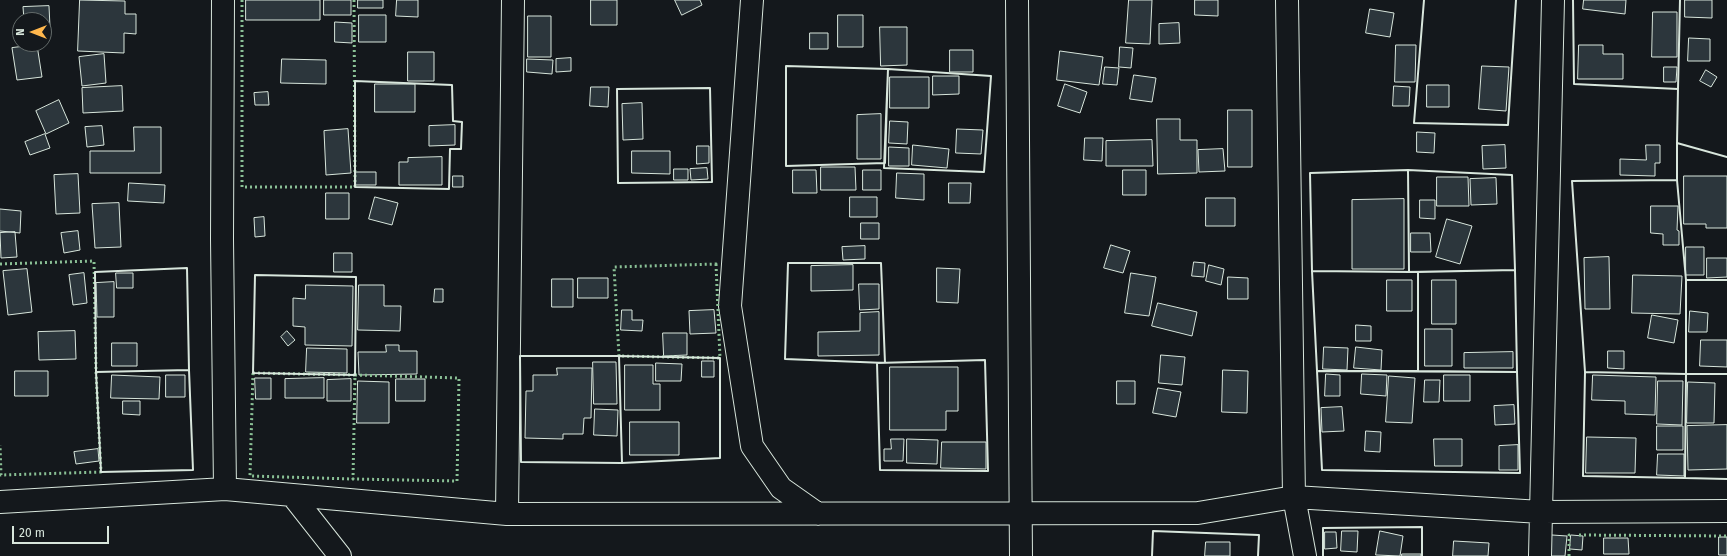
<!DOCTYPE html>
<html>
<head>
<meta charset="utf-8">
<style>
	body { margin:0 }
	#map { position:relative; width:1727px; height:556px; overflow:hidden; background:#14181c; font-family:"Fira Sans",sans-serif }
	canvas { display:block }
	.north { position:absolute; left:12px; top:12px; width:40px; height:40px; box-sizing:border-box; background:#14181c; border:1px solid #626a69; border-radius:50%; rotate:270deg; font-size:11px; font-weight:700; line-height:16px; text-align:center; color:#d8e6dc }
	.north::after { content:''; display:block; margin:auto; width:14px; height:18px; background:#ffb74d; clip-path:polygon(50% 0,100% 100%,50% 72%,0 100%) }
	.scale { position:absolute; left:12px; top:526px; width:97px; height:18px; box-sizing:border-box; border:2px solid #d8e6dc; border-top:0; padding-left:5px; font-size:12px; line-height:14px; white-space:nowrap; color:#d8e6dc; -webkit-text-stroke:3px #14181c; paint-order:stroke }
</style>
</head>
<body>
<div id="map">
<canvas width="1727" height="556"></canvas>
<div class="north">N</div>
<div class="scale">20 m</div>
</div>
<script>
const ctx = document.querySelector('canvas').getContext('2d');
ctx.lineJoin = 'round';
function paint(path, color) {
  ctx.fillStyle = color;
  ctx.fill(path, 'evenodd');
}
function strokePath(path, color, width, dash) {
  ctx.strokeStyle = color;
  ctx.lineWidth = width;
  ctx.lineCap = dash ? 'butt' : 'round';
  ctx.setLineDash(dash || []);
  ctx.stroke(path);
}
const building = new Path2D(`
	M80,0L125,1V14H136V34L124,33V53L78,51Z
	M246,0H320V20H246Z
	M324,0H351V15H324Z
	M358,0H383V8H358Z
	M397,0H418V17L396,16Z
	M591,0H617V25H591Z
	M675,0H700L702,5L682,15Z
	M1129,0H1152L1150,44L1126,43Z
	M1195,0H1218V16L1195,15Z
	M1584,0H1626L1625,14L1583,9Z
	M1685,0H1712V18L1685,17Z
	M49,6L50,27H44V20H24L23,7Z
	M1370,9L1394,13L1390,37L1366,33Z
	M1653,12H1677V57H1652Z
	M359,15H386V42H359Z
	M838,15H863V47H838Z
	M528,16H551V57H528Z
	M335,22L352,23V43L335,42Z
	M1179,23L1180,43L1159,44V24Z
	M880,27H907V65L881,66Z
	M810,33H828V49H810Z
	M1689,38L1710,39V61H1688Z
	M37,45L42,77L17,80L12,48Z
	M1396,45H1416L1415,82H1395Z
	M1579,45H1603V54H1623V79H1578Z
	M1120,47L1133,48L1131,68L1119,67Z
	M950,50H973V72H950Z
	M1060,51L1103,57L1099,85L1057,80Z
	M408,52H434V81H408Z
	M104,54L106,83L82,86L79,57Z
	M571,58V71L556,72V59Z
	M282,59L326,60V84L281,83Z
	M527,59L553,60L552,74L527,72Z
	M1482,66L1509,67L1506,111L1479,109Z
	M1105,67L1119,68L1117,85L1103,84Z
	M1664,67H1677L1676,82H1664Z
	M1706,70L1717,77L1711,87L1700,81Z
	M1134,75L1156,78L1152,102L1130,99Z
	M933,76H959V94L933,95Z
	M890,77H929V108H890Z
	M375,84H415V112H375Z
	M1065,84L1087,92L1080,113L1058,106Z
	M1427,85H1449V107H1427Z
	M122,86L123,111L83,113L82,88Z
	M1394,86L1410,87L1409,106H1393Z
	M591,87H609L608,107L590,106Z
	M268,92L269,105H255L254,93Z
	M59,100L69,123L46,134L36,111Z
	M642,103L643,139L623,140L622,104Z
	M1228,110H1252V167H1228Z
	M881,114V159H857V115Z
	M1157,119H1180V140H1197V173L1158,174Z
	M890,121L908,122L907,144L889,143Z
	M455,125V145L429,146V126Z
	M102,126L104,145L87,147L85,127Z
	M134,127H161V173H90V151H134Z
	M348,129L351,173L326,175L324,131Z
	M957,129L983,130L981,154L956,153Z
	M1417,132L1435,133L1434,153L1417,152Z
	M45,134L50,148L30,155L25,142Z
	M1085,138H1103L1102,161L1084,160Z
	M1152,140L1153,166H1106V141Z
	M913,145L949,149L947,168L912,165Z
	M1505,145L1506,168L1483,169L1482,146Z
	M1646,145H1660V163H1655V176L1620,175V159L1646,160Z
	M697,146H709V163L697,164Z
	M889,147L909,148V166H889Z
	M1223,149L1225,171L1199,172L1198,150Z
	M632,151H670V174L632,173Z
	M442,157V185H399V162H408V158Z
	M821,167H855L856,190H821Z
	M707,168L708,179L691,180L690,169Z
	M674,169H688V180H674Z
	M793,170H816L817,193H793Z
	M863,170H881V190H863Z
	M1123,170H1146V195H1123Z
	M356,172H376V185H356Z
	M897,173L924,174V200L896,198Z
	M78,174L80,213L56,214L54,175Z
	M453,176H463V187H453Z
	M1684,176H1727V228H1706V224H1684Z
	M1437,177H1468L1469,206H1437Z
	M1496,178L1497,204L1471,205L1470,179Z
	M129,183L165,185L164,203L128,201Z
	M949,183H971L970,203H949Z
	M326,193H349V219H326Z
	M375,197L398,203L392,225L369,219Z
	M850,197H877V217H850Z
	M1206,198H1235V226H1206Z
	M1404,199V269H1352V200Z
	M1420,200H1435V219L1420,218Z
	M119,203L121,247L95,248L92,204Z
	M1651,206H1678L1677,230L1679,231V245H1663V234L1651,233Z
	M0,209L21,211L20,233L0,231Z
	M264,217L265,236L255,237L254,218Z
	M1447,219L1472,226L1460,264L1436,257Z
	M861,223H879V239H861Z
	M78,231L80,250L64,253L61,233Z
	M15,232L17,257L1,258L0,233Z
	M1411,233H1430L1431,252H1411Z
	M1111,245L1130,251L1123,273L1104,268Z
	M865,246V259L843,260L842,247Z
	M1686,247H1704V275H1686Z
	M334,253H352V272H334Z
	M1609,257L1610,309H1585L1584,258Z
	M1707,258H1727V277L1707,278Z
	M1194,262L1205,263L1204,277L1192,276Z
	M853,265V290L811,291V266Z
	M1209,265L1224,269L1221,285L1206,281Z
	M937,268L960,269L958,303L937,302Z
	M27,269L32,312L8,315L3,271Z
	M84,273L87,303L73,305L69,275Z
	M116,273H133V288H117Z
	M1131,273L1156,277L1149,316L1125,313Z
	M1633,275L1682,276L1680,314L1632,313Z
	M1228,277L1248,278V299H1228Z
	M578,278H608V298H578Z
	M552,279H573V307H552Z
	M1387,280H1412V311H1387Z
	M1432,280H1456V324H1432Z
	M114,282V317H97L96,283Z
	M859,284H879V309L860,310Z
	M306,285L353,286L352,346L305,345V327L293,326V298L305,299Z
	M359,285H384V306H401L400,331L358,330Z
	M435,289H443V302H434Z
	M1158,303L1197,312L1192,336L1152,326Z
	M622,310H632V320H643L642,331L621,330Z
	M714,310L716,333L690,334L689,311Z
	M1690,311L1708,313L1707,332H1689Z
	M879,312V355L818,356V332L860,331V313Z
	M1652,315L1678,320L1674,343L1648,338Z
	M1356,325L1371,326V341H1356Z
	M1425,329H1452V366H1425Z
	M75,331L76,359L39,360L38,332Z
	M287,331L295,340L288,346L281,337Z
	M663,333H687V355L664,356Z
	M1701,340H1727V367L1700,366Z
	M112,343H137V366H112Z
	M386,345H399V351H417V374L359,375L358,352H386Z
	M1324,347L1348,348L1347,370L1323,369Z
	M1356,347L1382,350L1381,370L1354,368Z
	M307,348L347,349V373L306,372Z
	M1608,351H1624V369L1608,368Z
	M1513,352V368H1464V353Z
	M1161,355L1185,357L1182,385L1159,383Z
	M702,361H714V377H702Z
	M593,362H616L617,404H594Z
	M656,363L682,364L681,381H656Z
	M625,365H653V384H660V410H625Z
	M890,367H958V411H946V430H890Z
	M557,368H592L591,418H584L583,434H563V439L525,438L526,391H533V375H557Z
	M1223,370L1248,371L1247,413L1222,412Z
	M15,371H48V396H15Z
	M1326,374L1340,375V396H1325Z
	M1362,374L1387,375L1386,396L1361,394Z
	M112,375L160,377L159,399L111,398Z
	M166,375H185V397H166Z
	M1444,375H1470V401H1444Z
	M1593,375L1656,377L1655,415L1625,414V401L1592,400Z
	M1389,376L1415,378L1412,423L1386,422Z
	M255,378H271V399H256Z
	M324,378V398H285V379Z
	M351,379V401H327V380Z
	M396,379H425V401H396Z
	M1425,380H1440L1439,402H1424Z
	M358,381L389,382V423H357Z
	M1117,381H1135V404H1117Z
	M1658,381H1683L1682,425L1657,424Z
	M1688,382L1715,383L1714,423H1687Z
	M1158,388L1181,392L1176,417L1153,413Z
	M123,401H140V415L123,414Z
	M1514,405L1515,424L1495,425L1494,406Z
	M1342,407L1344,431L1322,432L1321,408Z
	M595,409L618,410L617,436L594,435Z
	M630,422H679V455H630Z
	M1727,425V469L1688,470L1687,426Z
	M1657,426H1683V450H1657Z
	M1366,431L1381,432L1380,452L1365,451Z
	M1587,437L1636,438L1635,473H1586Z
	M891,439H904L903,461H884V449H891Z
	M907,439L938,440L937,464L907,463Z
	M1434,439H1462V466H1435Z
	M942,442H986V469L941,468Z
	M1518,445V470H1499V446Z
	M98,449L99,461L76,464L74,452Z
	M1658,454H1684V476L1657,475Z
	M1342,531H1358L1357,552L1341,551Z
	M1380,531L1403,536L1400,556L1376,555Z
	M1325,532H1336L1337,548L1325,549Z
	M1552,535L1567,536L1565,556H1550Z
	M1571,535L1583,536L1582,550L1570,549Z
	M1719,537H1727V555H1719Z
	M1604,538H1628L1629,554H1604Z
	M1454,541L1489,543L1488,556H1453Z
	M1206,542H1230V556H1205Z
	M1402,554H1421V556H1402Z`);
const minor = new Path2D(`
	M223,0L222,239L225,489
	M752,0L730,306L752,446L781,488L818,514
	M1017,0L1021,556
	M1287,0L1294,497L1305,556
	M292,495L340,556
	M0,502L225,489L507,514L1198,513L1294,497L1541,512L1727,511
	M507,514L513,0
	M1540,556L1553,0`);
const hedge = new Path2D(`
	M242,0V187H355L354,0
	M0,264L94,261L96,372L101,472L1,475L0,445
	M716,264L720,358L619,356L614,267Z
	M253,373L355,375L353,479L250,476Z
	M355,375L459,378L457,481L353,479Z
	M1579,535L1727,536
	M1569,556V535H1573`);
const wall = new Path2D(`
	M1424,0L1414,123L1508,125L1516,0
	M1573,0L1574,84L1678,89L1680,0
	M786,66L888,69L885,163L786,166Z
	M888,69L991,76L984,172L884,168Z
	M355,81L452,85L453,121L462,122L461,149H450L449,189L355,187Z
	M710,88L712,182L618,183L617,89Z
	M1677,143L1678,88
	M1408,170L1512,175L1515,270L1409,272Z
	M1408,170L1409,272L1312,271L1310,173Z
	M1677,180L1686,280V374L1585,372L1572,181Z
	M1677,181V143L1727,157
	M788,263H881L885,363L785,359Z
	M187,268L189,370L96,372L95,272Z
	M1515,270L1517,372L1418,371V272Z
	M1312,271L1418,272V371H1317Z
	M255,275L356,277L355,375L253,373Z
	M1686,282V280H1727
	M520,356H619L622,463L521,462Z
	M619,356L720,358V458L622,463Z
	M985,360L988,471L880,470L877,363Z
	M189,370L193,470L101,472L96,372Z
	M1317,371L1517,372L1520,473L1322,470Z
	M1585,372L1686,374L1685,478L1583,476Z
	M1686,374H1727
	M1685,478L1727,479
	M1152,556L1153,531L1259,535L1258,556
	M1323,556V528L1422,527V556`);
paint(building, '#2c363c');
strokePath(building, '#d8e6dc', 1);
strokePath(minor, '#d8e6dc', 24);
strokePath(minor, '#14181c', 22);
strokePath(hedge, '#8ac095', 3, [2, 3]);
strokePath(wall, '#d8e6dc', 2);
</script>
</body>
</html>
